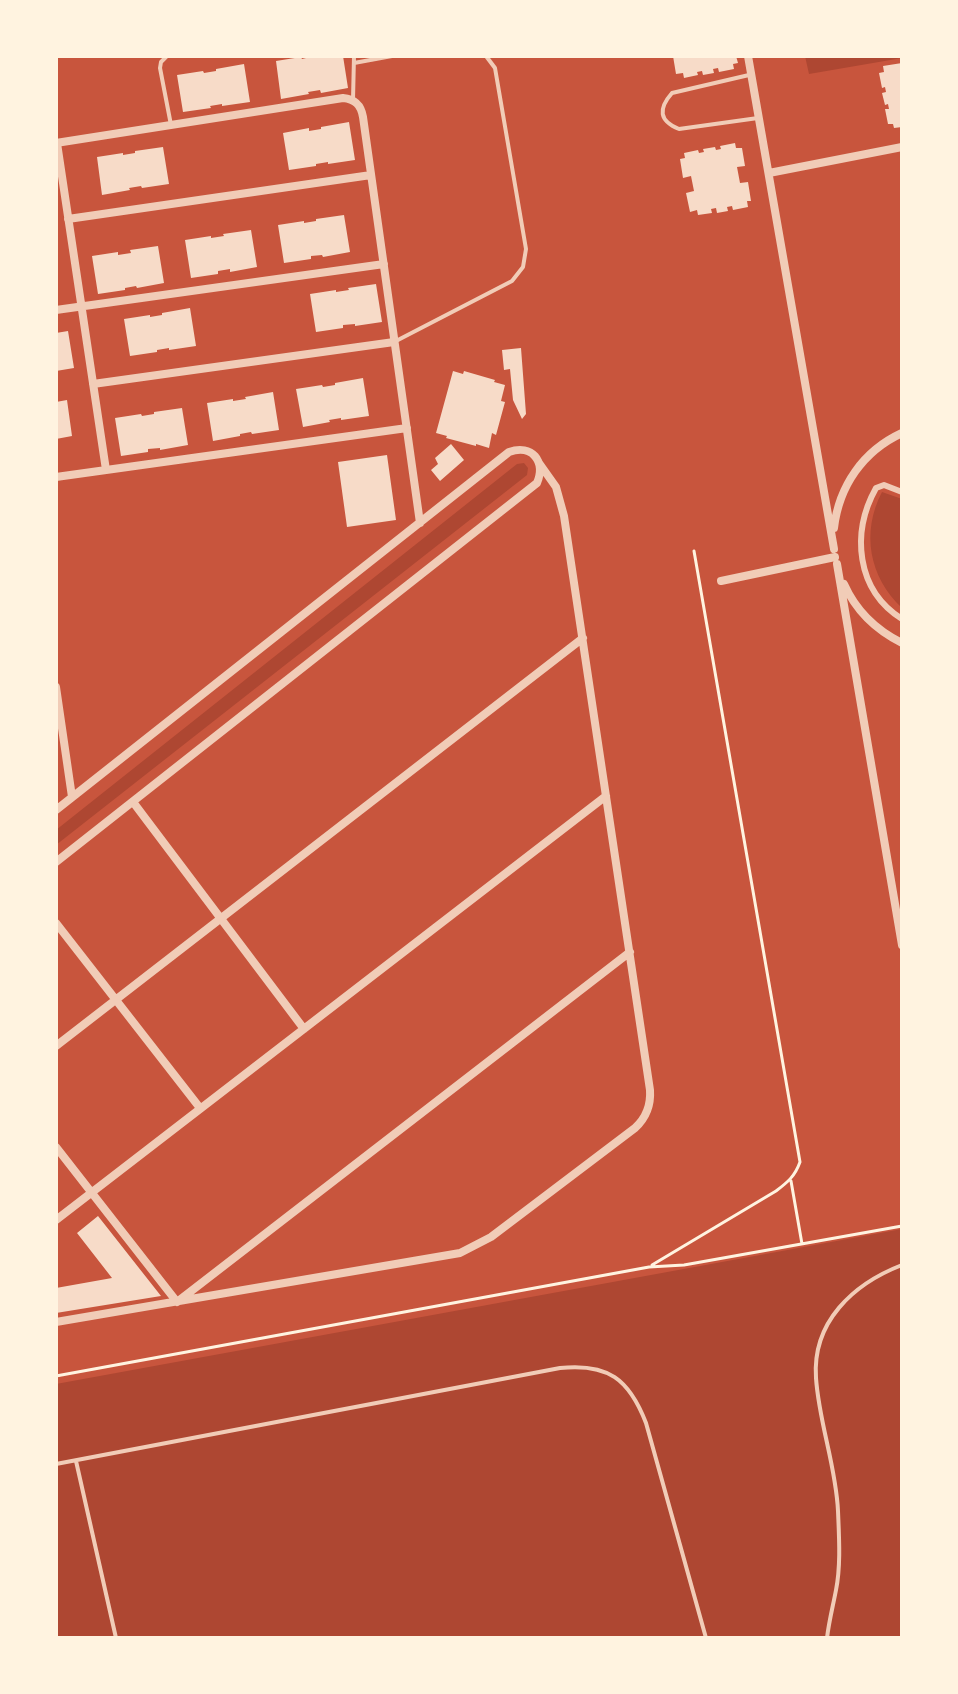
<!DOCTYPE html>
<html>
<head>
<meta charset="utf-8">
<style>
	body { margin:0 }
	#map { position:relative; width:958px; height:1694px; overflow:hidden; background:#c8553d; font-family:"DM Sans",sans-serif }
	canvas { display:block }
	.frame { position:absolute; inset:0; border:58px solid #fff3e0; pointer-events:none }
</style>
</head>
<body>
<div id="map">
<canvas width="958" height="1694"></canvas>
<div class="frame"></div>
</div>
<script>
const ctx = document.querySelector('canvas').getContext('2d');
ctx.lineJoin = 'round';
function paint(path, color) {
  ctx.fillStyle = color;
  ctx.fill(path, 'evenodd');
}
function strokePath(path, color, width, dash) {
  ctx.strokeStyle = color;
  ctx.lineWidth = width;
  ctx.lineCap = dash ? 'butt' : 'round';
  ctx.setLineDash(dash || []);
  ctx.stroke(path);
}
const green = new Path2D(`
	M805,56H902V58L809,74Z
	M524,463L528,468L527,475L56,845V830L517,464Z
	M882,492L902,499V608C869,577 861,532 882,492Z
	M902,1229V1638H56V1384Z`);
const building = new Path2D(`
	M314,56H343L348,88L321,93L320,90L308,92L309,94L281,99L276,61L301,57L302,59Z
	M673,56H736L738,63L733,64L734,69L719,72L718,68L713,69L714,73L703,75L702,71L697,72L698,75L684,78L683,73L676,74Z
	M902,63V127L894,128L893,124H888L885,109H889L888,104L885,105L882,93L886,92L885,87L882,88L879,73L884,72L883,66Z
	M244,64L250,102L222,106V104L210,106L211,108L183,112L177,75L203,71L204,73L216,71V69Z
	M349,122L355,160L328,164V162L316,164V166L289,170L283,133L309,128V131L321,129V127Z
	M735,143L736,148H742L745,166L737,167L740,183L748,182L751,201H747L748,207L733,210L732,206L727,207L728,211L717,213L716,208L711,209L712,213L698,215L697,210L690,212L686,193L694,191L691,176L683,178L680,159L685,158L684,153L698,150L699,153L704,152L703,149L715,147L716,150L721,149L720,146Z
	M163,147L169,184L142,188L141,186L129,188L130,190L102,195L97,157L123,153V155L135,153V151Z
	M344,215L350,252L323,257L322,255L311,256V259L284,263L278,225L304,221V223L316,221V219Z
	M251,230L257,267L230,272V269L218,271V274L191,278L185,240L211,236V238L224,236L223,234Z
	M158,246L164,283L137,288L136,286L125,288V290L98,294L92,256L118,252V255L131,253L130,250Z
	M376,284L382,322L355,326V324L343,325V328L316,332L310,294L336,290V292L349,290L348,288Z
	M190,308L196,346L169,350V348L157,350V352L130,356L124,319L150,315V317L162,315V313Z
	M68,331L74,368L56,371V333Z
	M521,348L526,414L522,419L513,400L510,369L504,370L502,350Z
	M453,371L463,374L464,371L495,380L494,382L505,385L501,401L505,402L496,435L492,433L489,448L476,444V446L446,438L447,436L436,433Z
	M363,378L369,416L341,420V418L329,420L330,422L303,427L296,389L322,385L323,387L335,385V383Z
	M273,392L279,430L252,434L251,432L240,434V436L213,441L207,403L233,399V401L246,399L245,397Z
	M67,400L72,436L56,439V402Z
	M182,408L188,445L160,450V448L148,449V452L121,456L115,418L141,414L142,416L154,414V412Z
	M451,444L464,460L440,481L431,470L438,464L435,458Z
	M387,455L396,520L347,527L338,462Z
	M98,1216L161,1296L56,1313V1288L112,1278L77,1233Z`);
const path = new Path2D(`
	M791,1181L802,1244
	M652,1265L776,1191C788,1182 795,1176 800,1162L694,551
	M56,1376L649,1267L684,1265L902,1226`);
const service = new Path2D(`
	M167,56L161,62L160,68L171,125
	M354,63L392,56
	M749,75L672,93C658,109 659,121 679,129L758,118
	M353,100L354,56
	M396,341L512,281L523,267L526,249L495,68L486,56
	M76,1461L116,1638
	M56,1464L560,1368C608,1363 629,1379 646,1423L706,1638
	M827,1638C829,1621 833,1606 836,1590C841,1565 839,1536 838,1511C836,1466 819,1423 816,1378C812,1322 853,1284 902,1265`);
const pedestrian = new Path2D(`
	M902,492L884,485L876,488C851,533 856,590 902,619`);
const minor = new Path2D(`
	M748,56L834,549
	M56,143L343,98C355,99 361,105 363,117L420,523
	M57,143L106,470
	M769,173L902,147
	M68,219L371,175
	M56,310L384,264
	M93,384L394,342
	M56,477L407,428
	M834,528C839,486 863,451 902,433
	M837,564L902,945
	M721,581L835,557
	M844,584C856,611 876,630 902,643
	M56,687L72,797
	M133,802L304,1029
	M56,810L509,452C532,444 546,461 537,483L56,862
	M56,923L200,1108
	M56,1046L583,638
	M56,1147L177,1302L630,952
	M56,1220L606,796
	M56,1322L460,1253L491,1237L635,1128C647,1117 651,1105 650,1090L564,516L556,487L539,463`);
paint(green, '#ae4732');
paint(building, '#f7dbc8');
strokePath(path, '#fff3e0', 3);
strokePath(service, '#f1ccb7', 4);
strokePath(pedestrian, '#f1ccb7', 6);
strokePath(minor, '#f1ccb7', 8);
</script>
</body>
</html>
